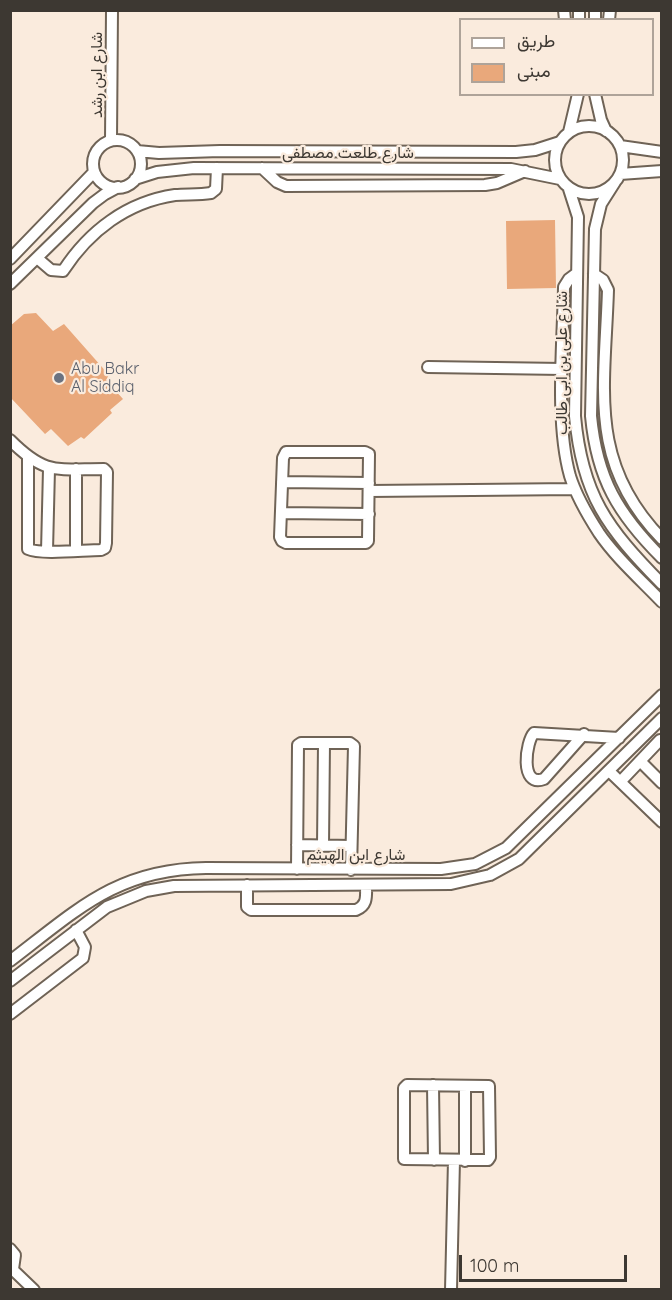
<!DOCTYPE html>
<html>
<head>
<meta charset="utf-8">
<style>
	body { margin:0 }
	#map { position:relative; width:672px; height:1300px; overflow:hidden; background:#faebdd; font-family:Quicksand,Vazirmatn,sans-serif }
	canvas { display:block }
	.frame { position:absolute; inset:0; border:12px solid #3d3832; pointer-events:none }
	.legend { position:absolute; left:459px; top:18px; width:195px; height:78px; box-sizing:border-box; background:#faebdd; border:2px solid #aea399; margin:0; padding:8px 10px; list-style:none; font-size:18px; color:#3d3832 }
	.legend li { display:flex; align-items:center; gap:12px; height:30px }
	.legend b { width:30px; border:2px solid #aea399 }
	.scale { position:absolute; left:459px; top:1255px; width:168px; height:27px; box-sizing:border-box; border:3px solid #3d3832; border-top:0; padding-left:8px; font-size:18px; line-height:21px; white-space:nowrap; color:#3d3832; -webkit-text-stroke:4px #faebdd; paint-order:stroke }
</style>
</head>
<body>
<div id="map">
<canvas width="672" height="1300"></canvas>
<div class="frame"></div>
<ul class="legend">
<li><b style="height:8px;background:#fff"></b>طريق</li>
<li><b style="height:16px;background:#e9a87b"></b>مبنى</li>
</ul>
<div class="scale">100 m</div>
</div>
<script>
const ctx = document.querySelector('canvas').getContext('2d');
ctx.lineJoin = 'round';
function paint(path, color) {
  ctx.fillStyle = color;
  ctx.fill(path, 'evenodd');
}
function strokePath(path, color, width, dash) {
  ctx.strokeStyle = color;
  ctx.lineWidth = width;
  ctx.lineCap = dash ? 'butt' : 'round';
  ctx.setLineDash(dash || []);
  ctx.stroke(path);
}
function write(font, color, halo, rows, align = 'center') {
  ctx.font = font + ' Quicksand,Vazirmatn,sans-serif';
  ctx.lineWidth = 4.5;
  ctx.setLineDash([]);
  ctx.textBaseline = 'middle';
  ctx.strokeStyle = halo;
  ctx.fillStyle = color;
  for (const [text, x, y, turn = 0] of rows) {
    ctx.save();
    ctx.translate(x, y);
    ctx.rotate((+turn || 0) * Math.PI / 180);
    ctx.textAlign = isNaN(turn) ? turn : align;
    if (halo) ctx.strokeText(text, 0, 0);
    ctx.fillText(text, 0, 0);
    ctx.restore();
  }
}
const building = new Path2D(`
	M555,220L556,288L507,289L506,221Z
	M36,313L53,331L64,324L109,375L106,380L123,399L110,410L112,413L84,439L81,437L68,446L51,429L45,434L10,397V326L24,314Z`);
const minor = new Path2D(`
	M564,10L565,20
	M579,10V20
	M595,10V20
	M609,20L610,10
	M595,94L601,120L606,131
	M555 160a34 34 0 1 1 68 0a34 34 0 1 1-68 0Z
	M569,132L578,94
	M111,140L112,10
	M93 164a24 24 0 1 1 48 0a24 24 0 1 1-48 0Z
	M620,146L662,152
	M137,151L159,153L220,151L516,152L535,150L560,142
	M262,168L277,182L286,186L485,185L497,183L525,171
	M620,174L662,171
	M135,179L157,172L194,168L511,169L560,179
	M615,182L601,204L595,229L591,416C597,479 618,514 662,558
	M569,189L578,217L575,416C582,495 607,528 662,584
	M37,258L51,270L63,271C89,231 127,202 175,195C187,194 199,195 211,193L216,189L217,168
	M10,259L94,172
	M577,273L569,279L564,287C563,344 555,422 570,476C576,495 588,516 599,533C616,558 641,580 662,602
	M594,274L603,280L608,290C605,388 587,462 662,539
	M10,284L93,203L105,194L118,187
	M428,367L563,369
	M10,440C46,476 57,469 104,469L107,472L106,543L105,548L101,550C84,550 41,555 28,549V458
	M286,452H365L369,454L368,541L366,543H286L282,541L280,537L283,458Z
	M76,469V550
	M282,482L369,483
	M369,491L575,489
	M281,513L369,514
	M47,551L49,469
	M584,734L544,779C519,788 526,741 534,733L619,738
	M640,761L662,783
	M609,771L662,822
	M621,781L660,740
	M297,845L351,846
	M323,846L324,743
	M297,869L298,745L301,743H350L354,746L351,870
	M247,885V907L251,910H356C368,905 366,896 366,885
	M10,961C77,910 117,869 206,868L441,869L475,864L506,848L662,695
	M10,981L107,907L146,891L174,886L451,884L490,875L519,859L662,718
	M10,1014L83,958L85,947L76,930
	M407,1085L489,1086L490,1157L488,1160L404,1159V1088Z
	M433,1085L434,1160
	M465,1086V1161
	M10,1249L15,1255L13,1269
	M10,1267L34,1290
	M451,1290L454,1160`);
const markers = [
	[59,378,6,"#6b7280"]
];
const streetNames = [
	["شارع ابن رشد",97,75,-90],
	["شارع طلعت مصطفى",348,153],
	["شارع على بن ابى طالب",562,363,-90],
	["شارع ابن الهيثم",356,855]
];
const worshipNames = [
	["Abu Bakr",71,369],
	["Al Siddiq",71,387]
];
paint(building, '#e9a87b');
strokePath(minor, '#6f6356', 14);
strokePath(minor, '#fff', 10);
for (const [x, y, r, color] of markers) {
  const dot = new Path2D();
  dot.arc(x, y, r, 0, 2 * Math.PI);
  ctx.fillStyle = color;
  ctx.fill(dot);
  strokePath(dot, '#faebdd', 2);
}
write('16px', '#3d3832', '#faebdd', streetNames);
write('16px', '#5b616d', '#faebdd', worshipNames, 'left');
</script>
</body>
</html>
